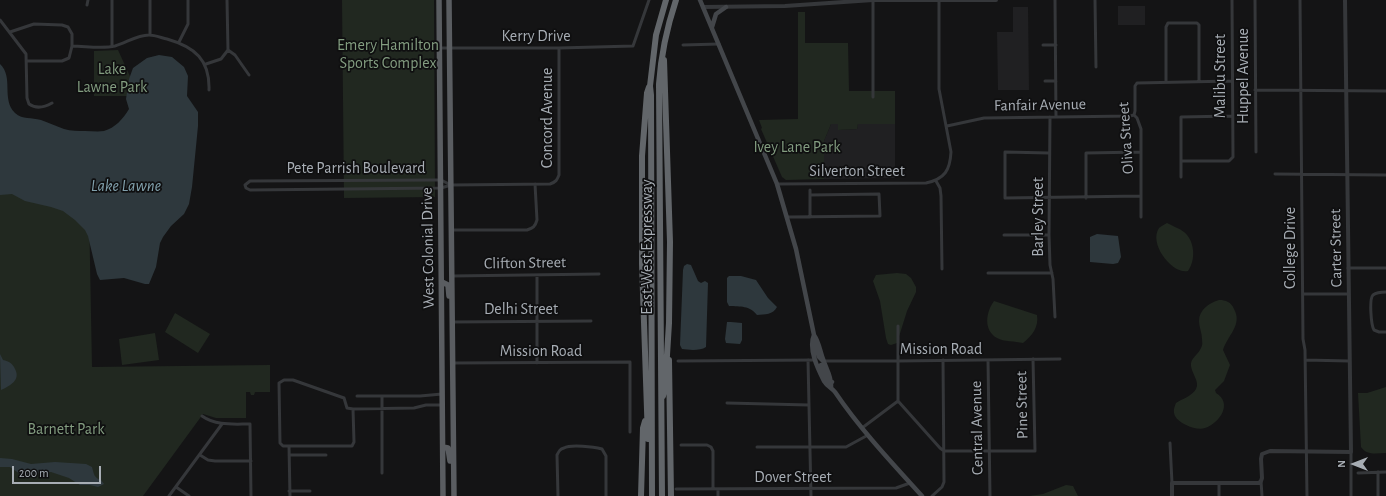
<!DOCTYPE html>
<html>
<head>
<meta charset="utf-8">
<style>
	body { margin:0 }
	#map { position:relative; width:1386px; height:496px; overflow:hidden; background:#141415; font-family:"Alegreya Sans",sans-serif }
	canvas { display:block }
	.north { position:absolute; left:1334px; top:444px; width:40px; height:40px; -webkit-text-stroke:3px #0f0f10; paint-order:stroke; rotate:270deg; font-size:11px; font-weight:700; line-height:16px; text-align:center; color:#a7adb4 }
	.north::after { content:''; display:block; margin:auto; width:14px; height:18px; background:#a7adb4; clip-path:polygon(50% 0,100% 100%,50% 72%,0 100%) }
	.scale { position:absolute; left:12px; top:466px; width:89px; height:18px; box-sizing:border-box; border:2px solid #a7adb4; border-top:0; padding-left:5px; font-size:12px; line-height:14px; white-space:nowrap; color:#a7adb4; -webkit-text-stroke:3px #0f0f10; paint-order:stroke }
</style>
</head>
<body>
<div id="map">
<canvas width="1386" height="496"></canvas>
<div class="north">N</div>
<div class="scale">200 m</div>
</div>
<script>
const ctx = document.querySelector('canvas').getContext('2d');
ctx.lineJoin = 'round';
function paint(path, color) {
  ctx.fillStyle = color;
  ctx.fill(path, 'evenodd');
}
function strokePath(path, color, width, dash) {
  ctx.strokeStyle = color;
  ctx.lineWidth = width;
  ctx.lineCap = dash ? 'butt' : 'round';
  ctx.setLineDash(dash || []);
  ctx.stroke(path);
}
function write(font, color, halo, rows, align = 'center') {
  ctx.font = font + ' "Alegreya Sans",sans-serif';
  ctx.lineWidth = 3.5;
  ctx.setLineDash([]);
  ctx.textBaseline = 'middle';
  ctx.strokeStyle = halo;
  ctx.fillStyle = color;
  for (const [text, x, y, turn = 0] of rows) {
    ctx.save();
    ctx.translate(x, y);
    ctx.rotate((+turn || 0) * Math.PI / 180);
    ctx.textAlign = isNaN(turn) ? turn : align;
    if (halo) ctx.strokeText(text, 0, 0);
    ctx.fillText(text, 0, 0);
    ctx.restore();
  }
}
const built = new Path2D(`
	M1118,6H1145V25H1118Z
	M1013,7H1028L1029,90H998L997,32H1013Z
	M831,124H838L839,130L857,129L858,124H895V178L824,179V141Z`);
const green = new Path2D(`
	M342,0H434L435,197L344,198Z
	M798,12H805V43H848L849,91H895V124H858L857,129L838,130V124H831L824,141V179L786,180L782,177L761,129L762,128L759,120L798,119Z
	M118,50L139,96H94V51Z
	M0,161L89,208L92,367L270,365V392H255L254,395H251L250,392H246V418H216L203,414L143,496H0Z
	M1167,223C1172,226 1179,228 1184,232C1195,241 1196,260 1188,271C1173,275 1148,244 1159,228C1161,226 1164,225 1167,223Z
	M897,273L906,274L911,278L916,287V292L907,311L897,343L891,345L888,344L886,338L880,301L873,281L876,275Z
	M1219,300C1226,300 1231,302 1234,309C1243,325 1227,336 1223,350L1230,365L1224,381L1215,390L1216,393C1233,403 1220,423 1205,428C1197,431 1179,424 1175,416C1173,411 1174,408 1176,403C1182,399 1192,396 1196,389C1200,382 1192,374 1191,366C1190,358 1198,355 1201,348C1203,345 1202,342 1202,339C1202,333 1199,327 1199,321C1199,310 1209,303 1219,300Z
	M994,301L1037,315C1039,327 1032,336 1023,343C1015,341 1004,342 997,338C983,330 986,312 994,301Z
	M175,313L210,334L198,353L165,332Z
	M155,333L159,360L122,365L119,339Z
	M1386,387V453C1377,453 1367,456 1361,447L1358,393H1367Z
	M1066,485L1073,486L1078,496H1029L1043,494Z`);
const water = new Path2D(`
	M159,55L172,57L184,67L188,76L187,96L198,112V126L192,187L189,204L184,214L171,226L163,237L160,243L156,267L149,284H145L124,278L100,280L97,274L88,236L85,230L75,220L63,211L51,207L25,201L12,194L0,195V64C14,77 1,99 15,113C23,120 31,117 41,120C49,123 56,126 64,129C71,131 78,131 85,131C91,131 98,132 104,131C115,128 123,119 129,109L126,99L129,79L133,68L147,58Z
	M1097,234L1118,236L1121,257L1118,263L1113,264L1090,262V237Z
	M687,264L691,265L698,281L701,283L705,281L708,283L706,347C700,351 689,350 682,349L680,345L683,270L684,266Z
	M729,276H741L756,280L768,298L777,307C773,315 765,314 757,315C749,305 741,307 729,306L727,302V278Z
	M727,322H731L742,323V340L740,344L726,343L725,339Z
	M0,354L3,360C9,361 13,364 15,369C21,380 10,386 1,390Z
	M0,458L12,459L31,464L55,462L86,464L92,467C94,474 94,478 101,480L104,484L98,487L90,485H80L69,478L51,472L41,473L28,476L20,474L10,467H0Z`);
const minor = new Path2D(`
	M112,0V46
	M150,0V34
	M873,0V97
	M1055,0L1056,117
	M1095,0L1096,67
	M1255,0L1256,152
	M1300,0L1303,339L1305,350L1307,496
	M87,5L88,0
	M0,20L26,54L27,98L29,104C36,109 45,107 52,103
	M10,32L34,24L62,25L68,27L72,34V46L69,58L62,61H27
	M179,42L188,24V0
	M683,45L719,44
	M1043,45H1056
	M72,46C85,46 102,49 115,46C126,43 137,35 149,35C155,35 162,38 167,39C195,47 210,60 209,90
	M439,48H559L633,46L649,0
	M228,50L235,55L249,75
	M206,64L221,59L228,50L227,0
	M1045,81H1056
	M1166,82V27L1168,23H1197L1199,25V81
	M1255,90L1386,91
	M1134,115L1135,111V86L1137,83L1232,81
	M1134,115L1137,118L1141,129V217
	M1050,117L1049,235L1050,265L1053,279L1055,317
	M947,126L984,118L1130,116L1134,115
	M1049,153L1005,152V198L1141,196
	M1181,161H1229L1233,157L1232,0
	M1275,174L1386,175
	M1181,177V117L1232,116
	M936,181L940,188L941,196L942,269
	M777,184L926,183C945,179 950,170 951,152L939,89V1
	M451,185L441,180H436L250,181L245,185L246,188L250,190L441,188L451,185L550,184C556,182 557,180 559,175V48
	M1086,198V153L1141,152
	M788,217L880,216L879,194L810,195
	M810,217V190
	M451,230H527C533,228 535,227 537,220L535,184
	M1004,235H1049
	M1348,268H1386
	M988,273H1052
	M537,275V363
	M452,276L599,274
	M1386,292C1382,292 1377,292 1373,295C1369,299 1371,325 1374,330L1379,332H1386
	M1303,294H1348
	M452,322L591,321
	M898,326V401
	M808,360L811,496
	M988,360L990,496
	M1305,360L1349,361
	M678,361L816,360
	M824,361H898L1060,359
	M453,363L630,362V432
	M357,396H420L442,394
	M382,396V473
	M898,401L940,448L944,451H1035L1033,359
	M727,403L809,405
	M353,409L354,442L352,446H283L280,443L279,383L284,380H293L344,398L347,408L353,409L414,408L426,405H443
	M202,416C216,426 233,424 250,424L251,496
	M862,428L898,401
	M1170,443L1172,483
	M681,445H707L711,447L713,451V489
	M289,446L290,496
	M757,447H846L868,435
	M1351,452V496
	M200,455L208,460L215,461H251
	M289,455H326
	M1378,472V496
	M1358,473L1386,472
	M1261,481L1262,496
	M1219,484V496
	M176,487L189,496
	M676,489L896,488L910,483
	M718,489V496
	M289,491H310
	M169,496L222,424
	M558,496L557,455C559,451 560,449 564,448C571,444 594,447 602,449L606,456V496
	M932,496L942,487L944,482L943,360`);
const tertiary = new Path2D(`
	M703,7L785,6L873,0H996
	M1172,496V483H1259L1261,481L1262,478L1261,459L1262,454L1270,451L1351,452L1345,0`);
const secondary = new Path2D(`
	M700,0L777,184L796,249L814,335C819,342 820,351 823,359C826,369 832,377 831,387
	M712,27L716,14L726,7
	M814,335C808,349 818,369 824,381C827,386 832,388 835,392C860,429 892,463 922,496
	M814,341L819,357L823,361
	M821,365L828,380L832,382`);
const trunk = new Path2D(`
	M439,0L443,496
	M449,0L454,496
	M442,282L448,285L449,296
	M443,447L448,448L450,461`);
const motorway = new Path2D(`
	M669,360L671,496
	M663,396L665,387L669,323L670,242L664,60
	M648,439L642,264V156L647,93L649,87
	M641,496L643,428L645,421
	M652,496L651,95L650,86L656,35L666,0
	M662,496L659,84C661,55 667,27 676,0`);
const streetNames = [
	["Kerry Drive",536,36],
	["Malibu Street",1220,76,-90],
	["Huppel Avenue",1243,76,-90],
	["Fanfair Avenue",1040,105,-1],
	["Concord Avenue",547,118,-90],
	["Oliva Street",1126,138,-94],
	["Pete Parrish Boulevard",356,168],
	["Silverton Street",857,171],
	["Barley Street",1038,217,-90],
	["East-West Expressway",647,247,-90],
	["West Colonial Drive",428,248,-91],
	["College Drive",1290,248,-90],
	["Carter Street",1336,248,-91],
	["Clifton Street",525,263,-1],
	["Delhi Street",521,309],
	["Mission Road",941,349],
	["Mission Road",541,351],
	["Pine Street",1022,405,-91],
	["Central Avenue",977,428,-91],
	["Dover Street",793,477]
];
const parkNames = [
	["Emery Hamilton",388,45],
	["Sports Complex",388,63],
	["Lake",112,69],
	["Lawne Park",112,87],
	["Ivey Lane Park",797,147],
	["Barnett Park",66,429]
];
const waterNames = [
	["Lake Lawne",126,186]
];
paint(built, '#202022');
paint(green, '#212820');
paint(water, '#2e383d');
strokePath(minor, '#35373a', 3);
strokePath(tertiary, '#35373a', 4);
strokePath(secondary, '#43464a', 4.5);
strokePath(trunk, '#5a5d61', 5.5);
strokePath(motorway, '#62666a', 6);
write('16px', '#a7adb4', '#0f0f10', streetNames);
write('16px', '#839d80', '#0f0f10', parkNames);
write('italic 17px', '#81a0ac', '#0f0f10', waterNames);
</script>
</body>
</html>
